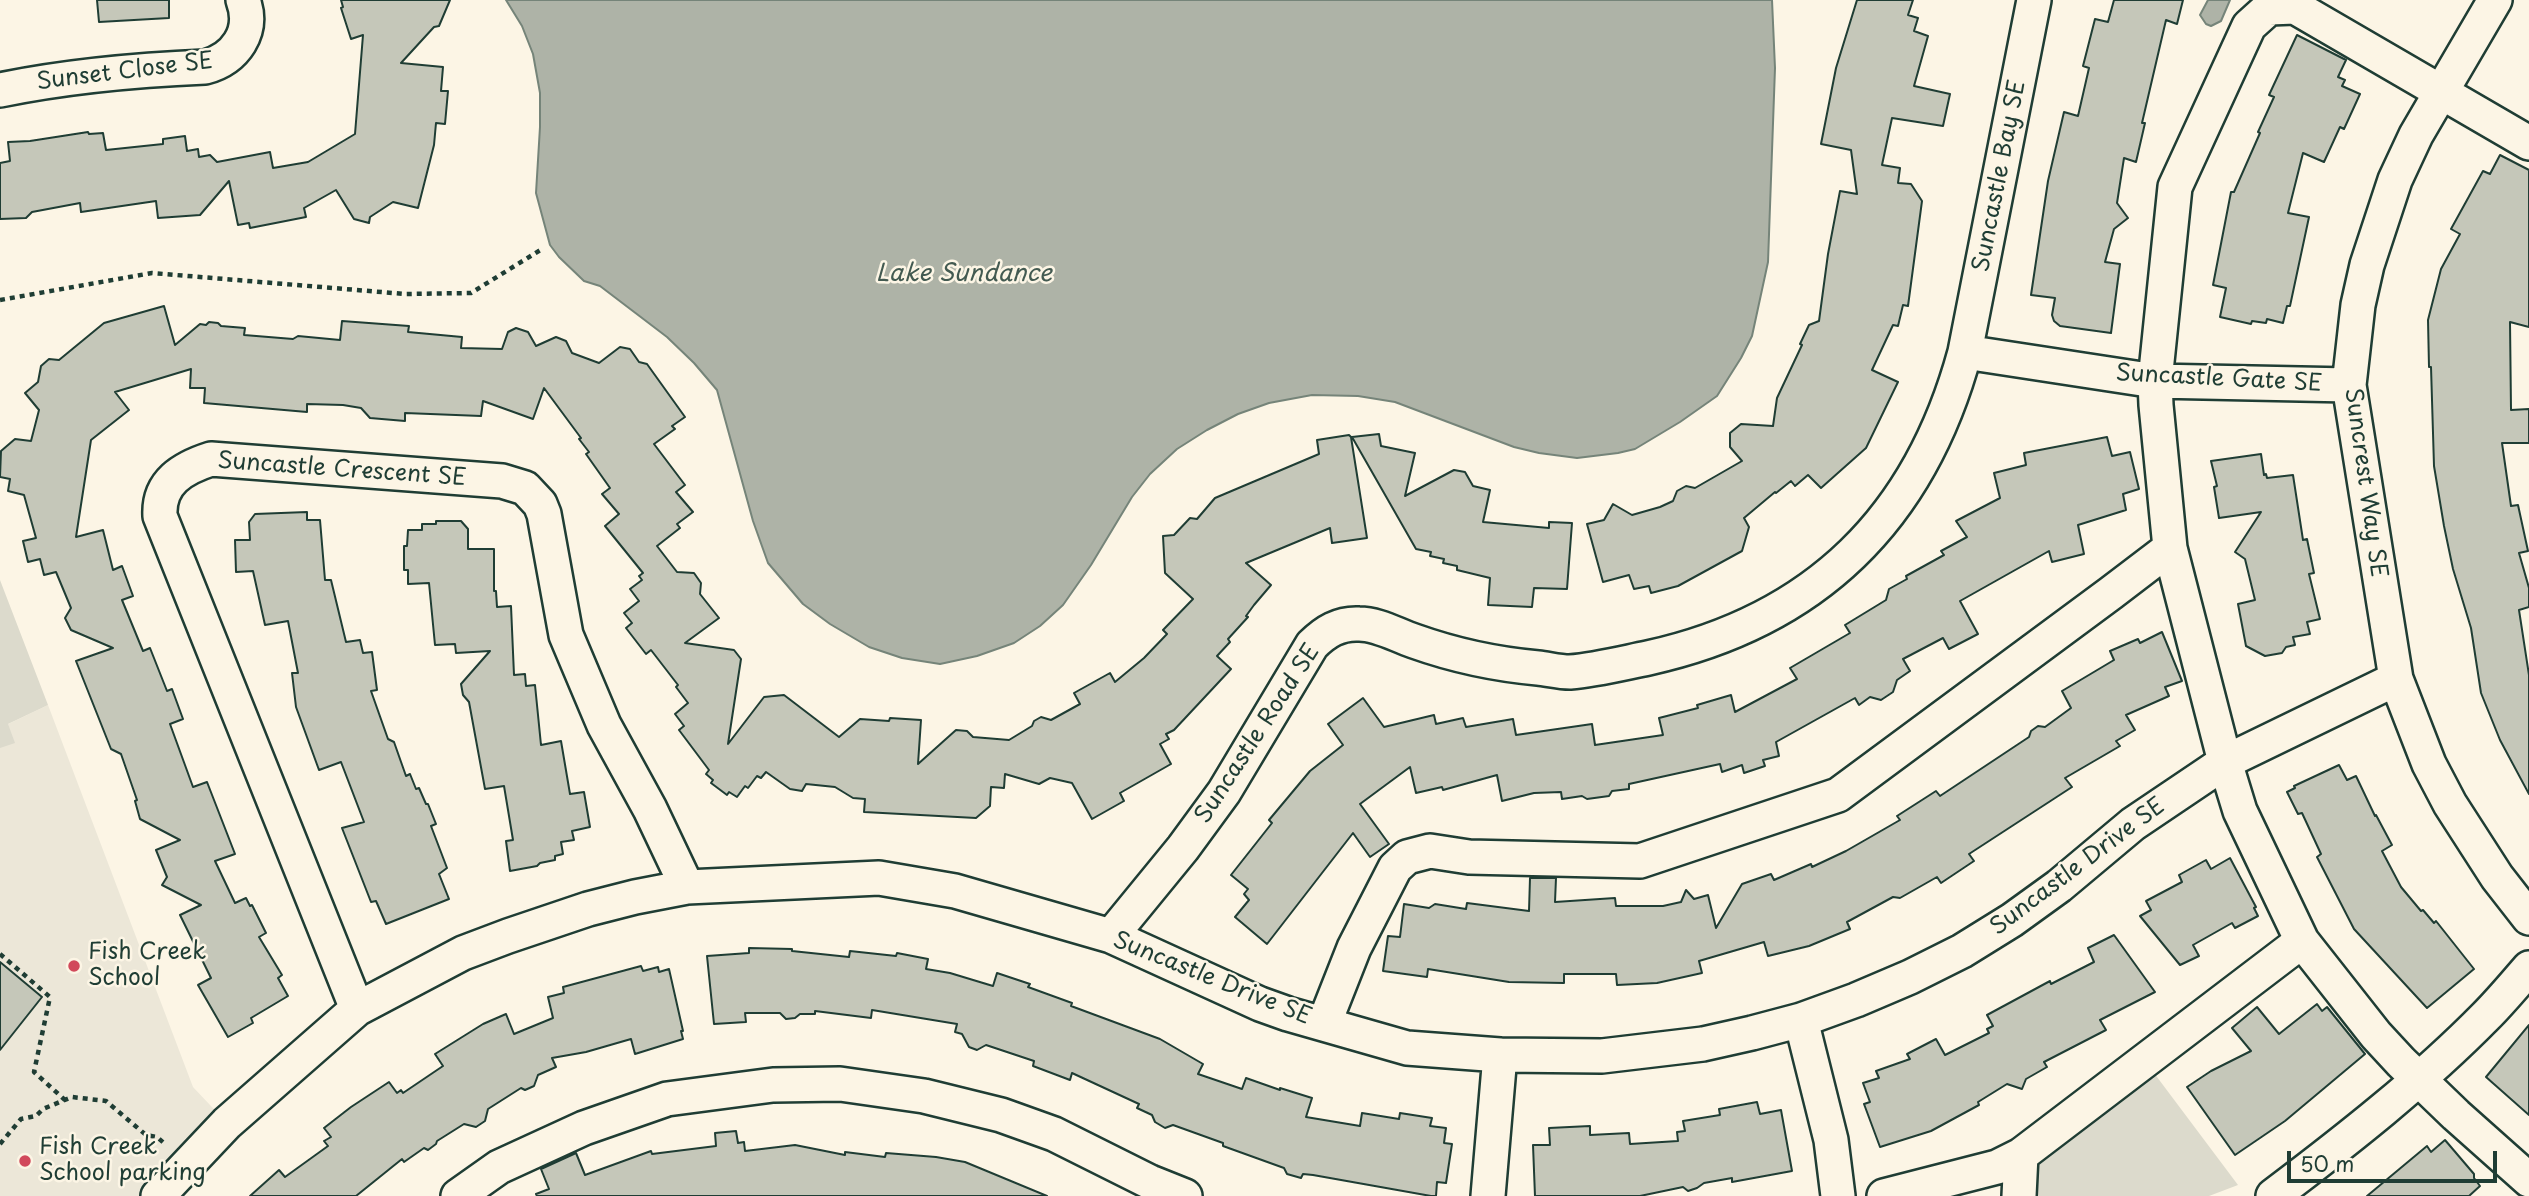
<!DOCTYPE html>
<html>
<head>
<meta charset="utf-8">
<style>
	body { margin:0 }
	#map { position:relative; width:2529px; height:1196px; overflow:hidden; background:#fcf5e5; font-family:"Playpen Sans",sans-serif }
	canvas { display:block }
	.scale { position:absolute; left:2287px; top:1151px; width:210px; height:32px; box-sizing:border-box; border:4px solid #1f3d34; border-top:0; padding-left:9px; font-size:21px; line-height:24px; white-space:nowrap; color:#1f3d34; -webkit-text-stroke:5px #fcf5e5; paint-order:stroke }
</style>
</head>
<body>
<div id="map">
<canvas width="2529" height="1196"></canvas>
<div class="scale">50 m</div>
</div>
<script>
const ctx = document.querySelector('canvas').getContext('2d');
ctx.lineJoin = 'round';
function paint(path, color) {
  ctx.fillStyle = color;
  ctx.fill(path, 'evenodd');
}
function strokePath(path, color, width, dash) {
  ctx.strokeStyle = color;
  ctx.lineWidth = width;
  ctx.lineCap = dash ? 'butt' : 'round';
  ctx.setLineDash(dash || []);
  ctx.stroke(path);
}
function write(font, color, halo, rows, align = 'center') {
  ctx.font = font + ' "Playpen Sans",sans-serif';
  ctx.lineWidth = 5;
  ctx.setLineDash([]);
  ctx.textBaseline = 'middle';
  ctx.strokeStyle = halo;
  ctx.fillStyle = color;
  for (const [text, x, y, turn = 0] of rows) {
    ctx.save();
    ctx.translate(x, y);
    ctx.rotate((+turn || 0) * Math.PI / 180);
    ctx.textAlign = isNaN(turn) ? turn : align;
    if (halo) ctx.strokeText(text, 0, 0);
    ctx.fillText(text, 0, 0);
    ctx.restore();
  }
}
const built = new Path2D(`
	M48,705L193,1087L227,1123L158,1196H0V728Z`);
const green = new Path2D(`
	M0,580L48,705L8,724L15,743L0,748Z
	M2151,1069L2238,1185L2209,1196H2033L2036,1157Z`);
const water = new Path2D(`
	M506,0H1772L1775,68L1768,262L1752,336L1741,358L1717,396L1680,422L1635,449L1618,453L1577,458L1539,453L1514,447L1395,402L1358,396L1312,395L1269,403L1238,414L1207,430L1177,449L1150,474L1132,497L1091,565L1063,605L1040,626L1014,643L977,656L940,664L902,658L869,647L830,624L803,604L768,563L753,521L717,390L694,363L667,337L600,286L584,281L559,257L550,245L536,193L540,127V93L533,54L522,26Z
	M2208,0H2230L2221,21L2211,26L2206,24L2200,15Z`);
const building = new Path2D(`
	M97,0H169V18L99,22Z
	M341,0H450L439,26L434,27L401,63L443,67L441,91H448L445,124L436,123L434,145L418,208L393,202L370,217L369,223L354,219L336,190L304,208L306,217L250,228L249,223L238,225L229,181L200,215L158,218L156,201L81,212L80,203L32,212L26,218L0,219V163L10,161L8,142L30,141L88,132L89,134L103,133L106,150L163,144V139L185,136L187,151L198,149L199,157L210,155L217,162L270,152L273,168L308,162L355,134L363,35L351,39L341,8L343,7Z
	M1857,0H1913L1908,15L1918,18L1914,31L1928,36L1914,86L1950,94L1943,126L1892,118L1882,165L1900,168L1898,183L1911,184L1922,201L1908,306L1903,305L1898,326L1893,325L1872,370L1898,382L1866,448L1821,488L1808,475L1795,486L1791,481L1776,493L1775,492L1744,518L1749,527L1742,551L1678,586L1651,593L1649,586L1634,589L1629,575L1603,582L1587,524L1604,520L1613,504L1632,515L1660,507L1673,501L1677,491L1686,486L1695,488L1742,461L1730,447V433L1741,424L1773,426L1777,398L1802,345L1800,344L1809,325L1819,321L1828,254L1840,191L1857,194L1851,150L1821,144L1836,68Z
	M2114,0H2183L2177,24L2166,20L2142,123H2145L2136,162L2124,158L2117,203L2128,218L2114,229L2105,262L2120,264L2111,333L2060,326L2054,321L2052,315L2055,298L2031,295L2048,181L2064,112L2078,116L2089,68L2083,66L2095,19L2108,22Z
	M2297,35L2346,60L2338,77L2345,80L2342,86L2360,94L2344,129L2340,127L2324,162L2303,153L2288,213L2309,217L2290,306H2287L2283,323L2267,319L2266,323L2252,321L2251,324L2220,317L2226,288L2213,285L2231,192H2234L2260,133L2258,132L2274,97L2269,95Z
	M2500,155L2529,170V327L2510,322L2511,410L2529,409V443H2502L2511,506L2518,505L2528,551L2519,553L2529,588V607L2519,610L2529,675V794L2500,740L2481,693L2471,628L2453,569L2444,526L2434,466L2431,367H2429L2428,320L2441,269L2460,234L2451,229L2483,171L2490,174Z
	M164,306L175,345L200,324L206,325L209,322L218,323L221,326L245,328L244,335L293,339L298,336L340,340L342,321L409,326L408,332L462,337L461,348L502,349L508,332L516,328L528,332L536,346L556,337L566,341L572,353L599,363L620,347L630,349L639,362L647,364L685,417L672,426L675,429L654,444L685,485L676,492L693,512L677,524L680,528L657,546L677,572L694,573L701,583L700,594L719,618L685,643L734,650L741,659L728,744L764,697L784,695L839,737L860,719L889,721L890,718L921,720L918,764L956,730L967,731L973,737L1009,740L1032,726L1034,721L1041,717L1051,720L1080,704L1074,693L1110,673L1115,682L1144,658L1167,634L1163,630L1193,599L1165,573L1163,536L1174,535L1190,518L1197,519L1215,498L1319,454L1317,440L1349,435L1351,437L1367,538L1332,543L1330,528L1246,563L1271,585L1254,605L1246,616L1248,617L1228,639L1230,642L1217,656L1231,669L1174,730L1166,734L1169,739L1160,744L1171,764L1120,793L1124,801L1092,819L1072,783L1050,778L1039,784L1005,774L1004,788L991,787L990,806L976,818L864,812L865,799L853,798L835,787L806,784L802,791L790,789L766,772L761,778L757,776L748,788L745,786L737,797L729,792L727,795L711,783L713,780L706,774L709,770L679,730L684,726L675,714L688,703L676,687L678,685L651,650L646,654L626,628L632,623L624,613L639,601L630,589L642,580L639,576L643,573L605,526L619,514L602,494L610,488L586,454L589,452L579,439L581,438L544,388L533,419L483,401L481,416L405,413V421L370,418L361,408L343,405L307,404V412L204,403L205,388H190L191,369L115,392L129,410L91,440L76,537L103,530L113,570L122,566L133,596L122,600L143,651L150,648L167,691L172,689L183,719L170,724L193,787L207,782L235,854L215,861L235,903L246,898L250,906L252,905L266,933L259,937L282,975L278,978L288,996L251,1018L253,1023L228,1037L198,985L211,978L180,915L201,905L162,885L167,877L156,850L180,840L140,819L135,801L137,800L121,754L111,749L76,661L113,648L71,630L65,618L71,608L56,572L44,575L40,559L28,562L23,541L36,538L24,495L8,491L10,479L0,477L1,451L15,439L31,441L39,410L25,393L38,382L41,366L49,359L59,360L104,323Z
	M1379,434L1381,446L1415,453L1405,496L1454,470L1465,472L1473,486L1490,490L1483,522L1549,528V522L1572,523L1567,589L1534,588L1532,607L1488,605L1490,578L1457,570V566L1443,563L1444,559L1430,556L1431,552L1416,549L1352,437Z
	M2107,437L2112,456L2130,452L2139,489L2123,494L2126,510L2078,525L2084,554L2052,562L2049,551L1960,601L1978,634L1949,649L1943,638L1903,659L1910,671L1897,680L1893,692L1881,700L1870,697L1859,705L1855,698L1776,742L1779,756L1763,760L1765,766L1744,773L1742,765L1722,772L1720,764L1629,784V789L1612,791L1609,796L1587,799L1582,796L1562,799L1561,792L1534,793L1502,801L1497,775L1443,790L1442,787L1416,793L1410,767L1360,804L1389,844L1370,857L1353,833L1267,944L1235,917L1249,900L1244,894L1248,889L1231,875L1272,823L1269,820L1310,771L1343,745L1328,724L1363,698L1384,727L1434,715L1436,724L1463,718L1466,727L1513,719L1516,735L1592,724L1595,745L1663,735L1659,718L1698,708L1697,705L1731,695L1735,712L1797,679L1790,668L1850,633L1845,625L1886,600L1889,589L1907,579L1906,576L1944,555L1941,551L1967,537L1956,521L2000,498L1994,473L2026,465L2024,453Z
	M2261,454L2264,475L2266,474L2267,478L2293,475L2303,540L2307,539L2314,573L2309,574L2320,619L2307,622L2310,634L2293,637L2295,645L2286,647L2282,653L2265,656L2246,646L2238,604L2255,600L2245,559L2235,552L2261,512L2219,518L2214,487L2217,486L2211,461Z
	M307,512V520H320L325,580H331L346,642L360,640L363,653L372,652L377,690L371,691L388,739L394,742L406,776L410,774L416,789L419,788L426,804H428L436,824L431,826L447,868L439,874L449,899L386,924L376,901L371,902L342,828L364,822L341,762L319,770L296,707L292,673H298L288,621L265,625L253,571L236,572L235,540H250L249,522L255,514Z
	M436,521H461L468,529V549H494V591H496L497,607L511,606L514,675L525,674L526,686L535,685L541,745L561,741L570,794L584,792L590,827L572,831L574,840L561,842L563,854L555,856V860L540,863L537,866L510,871L506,841L513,840L504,786L485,789L469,702L463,695L461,684L490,651L456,653L455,644L435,645L429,583L408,584V570H404V546H407L408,530H422V524H436Z
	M2162,632L2182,681L2165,687L2169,696L2126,715L2135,730L2116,741L2120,746L2065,778L2072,787L1969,854L1974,861L1941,883L1937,877L1900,898L1893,897L1847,922L1850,929L1809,946L1768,956L1764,942L1699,961L1702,973L1657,983L1617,985L1616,974H1564V983L1509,982L1428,969L1427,977L1383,971L1388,936L1400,937L1404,904L1429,908L1435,904L1466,909L1467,903L1529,911L1530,878H1556L1555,902L1615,898L1616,906H1663L1681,902L1686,890L1694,899L1708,895L1716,928L1742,884L1771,874L1774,880L1811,864L1812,867L1846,851L1900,820L1897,816L1936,791L1940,796L2029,737L2031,731L2038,726L2045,727L2071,708L2062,691L2114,660L2110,651L2138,639L2140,643Z
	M2339,765L2347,780L2356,776L2375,816L2376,815L2392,845L2382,851L2401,887L2421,911L2423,910L2434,923L2436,921L2474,969L2427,1008L2354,929L2318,859L2317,857L2321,854L2302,813L2298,814L2287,792L2295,788L2294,786Z
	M2230,858L2256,907L2254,908L2258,916L2235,928L2232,923L2193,945L2199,956L2180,965L2140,916L2151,910L2146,901L2182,882L2179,875L2206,860L2211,869Z
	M2114,935L2155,992L2100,1020L2106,1030L2044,1062L2047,1067L2026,1079L2022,1089L2007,1084L1978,1102L1979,1105L1931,1131L1880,1147L1864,1104L1870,1102L1863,1083L1879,1078L1876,1071L1910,1059L1907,1054L1936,1039L1945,1055L1989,1033L1987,1029L1993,1026L1987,1015L2050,981L2051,984L2094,962L2088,948Z
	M749,948L792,949V951L849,957L850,951L896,956L897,953L928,959L926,969L950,973L993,986L997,973L1030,984L1028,987L1072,1003L1071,1006L1160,1039L1203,1064L1198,1074L1242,1089L1246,1078L1280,1090V1088L1312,1098L1306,1117L1360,1126L1362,1113L1399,1119L1400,1113L1432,1118L1430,1126L1446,1128L1444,1143L1452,1144L1446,1183L1437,1182L1436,1196H1431L1313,1175L1303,1174L1301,1178L1287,1174L1284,1168L1223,1146V1143L1173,1125L1165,1128L1155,1122L1152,1115L1137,1108L1139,1104L1072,1073L1070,1080L1033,1066L1034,1061L986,1045L977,1050L969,1047L962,1034L955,1032L957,1024L872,1010L871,1018L815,1011V1014H800L795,1018L786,1019L780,1013H745L746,1022L714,1024L707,956L749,953Z
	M0,962L42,997L0,1050Z
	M641,966L643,971L658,967L659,972L669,969L683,1031H681L683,1039L635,1054L631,1039L586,1052L552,1058L556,1067L538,1075L534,1086L525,1090L521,1088L488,1109L485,1121L476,1127L464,1124L437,1141L436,1144L428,1150L424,1148L404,1162L402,1159L356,1196H250L279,1170L285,1177L328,1146L324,1141L331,1137L324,1128L351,1107L389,1082L397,1093L401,1090L403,1093L443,1066L435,1054L483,1024L506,1014L514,1034L553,1018L548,997L564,993L563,987Z
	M2317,1004L2322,1011L2327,1007L2365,1054L2285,1121L2235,1155L2187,1087L2211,1071L2251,1051L2232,1028L2257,1007L2279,1034Z
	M2529,1025V1115L2486,1077Z
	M1757,1102L1760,1114L1781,1110L1792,1171L1732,1182V1178L1704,1183L1697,1188L1688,1191L1683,1187L1640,1196H1535L1533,1145H1550L1549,1128L1590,1126V1135L1629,1133L1630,1144L1678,1141L1677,1132L1685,1131L1683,1121L1720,1115L1719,1109Z
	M736,1131L738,1143L744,1142L745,1151L795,1145L845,1155V1152L885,1157L886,1153L936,1157L965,1162L1047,1196H537L536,1194L549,1189L541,1169L576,1153L585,1175L651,1151L652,1154L716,1146L715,1133Z
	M2445,1140L2474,1174V1178L2480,1186L2469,1196H2367L2427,1146L2431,1152Z`);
const path = new Path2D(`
	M0,300L152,273L405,294L471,293L542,249
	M0,954L50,997L34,1072L65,1100
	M0,1144L21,1119L36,1116L43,1109L72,1097L106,1101L146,1135L157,1137L165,1144`);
const minor = new Path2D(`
	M2495,0L2416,135L2395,180L2367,265L2358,305L2349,385L2396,679L2429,764L2450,804L2497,877L2529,918
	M0,90C68,76 135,70 205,67C235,59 255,32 243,0
	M1965,352L2155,381L2349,385
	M1111,936L1183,848L1224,792L1312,645C1325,632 1339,623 1359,624C1378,624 1396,635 1414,641C1456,656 1494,664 1538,668C1548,669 1559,672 1570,672C1595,670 1623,663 1648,658C1816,621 1920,518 1965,352L2034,0
	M2302,941L2240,811L2225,762L2170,548L2156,405L2155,381L2175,187L2249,26L2269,8L2295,7L2529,143
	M357,1009L160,516C158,482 183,468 211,459L502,481L525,488L540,504L544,514L566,635L604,725L650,809L687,887
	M1801,1020L1831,1140L1838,1196
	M1324,1024L1354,948L1395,868L1407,857L1430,851L1469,857L1640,861L1838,795L2111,593L2170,548
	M158,1196L227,1123L357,1009L463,953L508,936L588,909L635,897L687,887L879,878L955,891L1111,936L1260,1004L1288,1014L1407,1048L1500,1055L1602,1056L1703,1044L1752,1033L1801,1020L1856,1000L1910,977L1962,951L2012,920L2059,886L2133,824L2225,762L2396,679
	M458,1196L499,1167L584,1128L667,1099L773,1085L840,1084L924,1096L1001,1115L1054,1134L1150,1182L1185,1196
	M1488,1196L1500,1055
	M1884,1196L1997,1167L2021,1155L2302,941L2376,1035L2401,1062L2456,1115L2529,1180
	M2019,1196L2021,1155
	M2273,1196C2347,1140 2421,1082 2486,1016C2501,1001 2515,984 2529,968`);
const markers = [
	[74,966,7,"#d1495b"],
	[25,1161,7,"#d1495b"]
];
const streetNames = [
	["Sunset Close SE",125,72,-7],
	["Suncastle Bay SE",2000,176,-79],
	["Suncastle Gate SE",2219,379,3],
	["Suncastle Crescent SE",342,470,4],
	["Suncrest Way SE",2365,483,82],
	["Suncastle Road SE",1258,734,-57],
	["Suncastle Drive SE",2078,867,-37],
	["Suncastle Drive SE",1212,979,22]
];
const poiNames = [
	["Fish Creek",88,953],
	["School",88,979],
	["Fish Creek",39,1148],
	["School parking",39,1174]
];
const waterNames = [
	["Lake Sundance",964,274]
];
paint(built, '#ece7d8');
paint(green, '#dcdacc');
paint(water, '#aeb3a7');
strokePath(water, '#758479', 2);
paint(building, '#c5c7b9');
strokePath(building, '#1f3d34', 2);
strokePath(minor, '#1f3d34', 38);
strokePath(path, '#1f3d34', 4.5, [5, 5]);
strokePath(minor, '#fcf5e5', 33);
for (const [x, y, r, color] of markers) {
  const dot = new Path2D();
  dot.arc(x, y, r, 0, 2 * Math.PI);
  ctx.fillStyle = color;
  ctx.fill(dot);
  strokePath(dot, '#fcf5e5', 2.5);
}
write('23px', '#1f3d34', '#fcf5e5', streetNames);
write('23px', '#1f3d34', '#fcf5e5', poiNames, 'left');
write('italic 24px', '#435a51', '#fcf5e5', waterNames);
</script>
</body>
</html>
